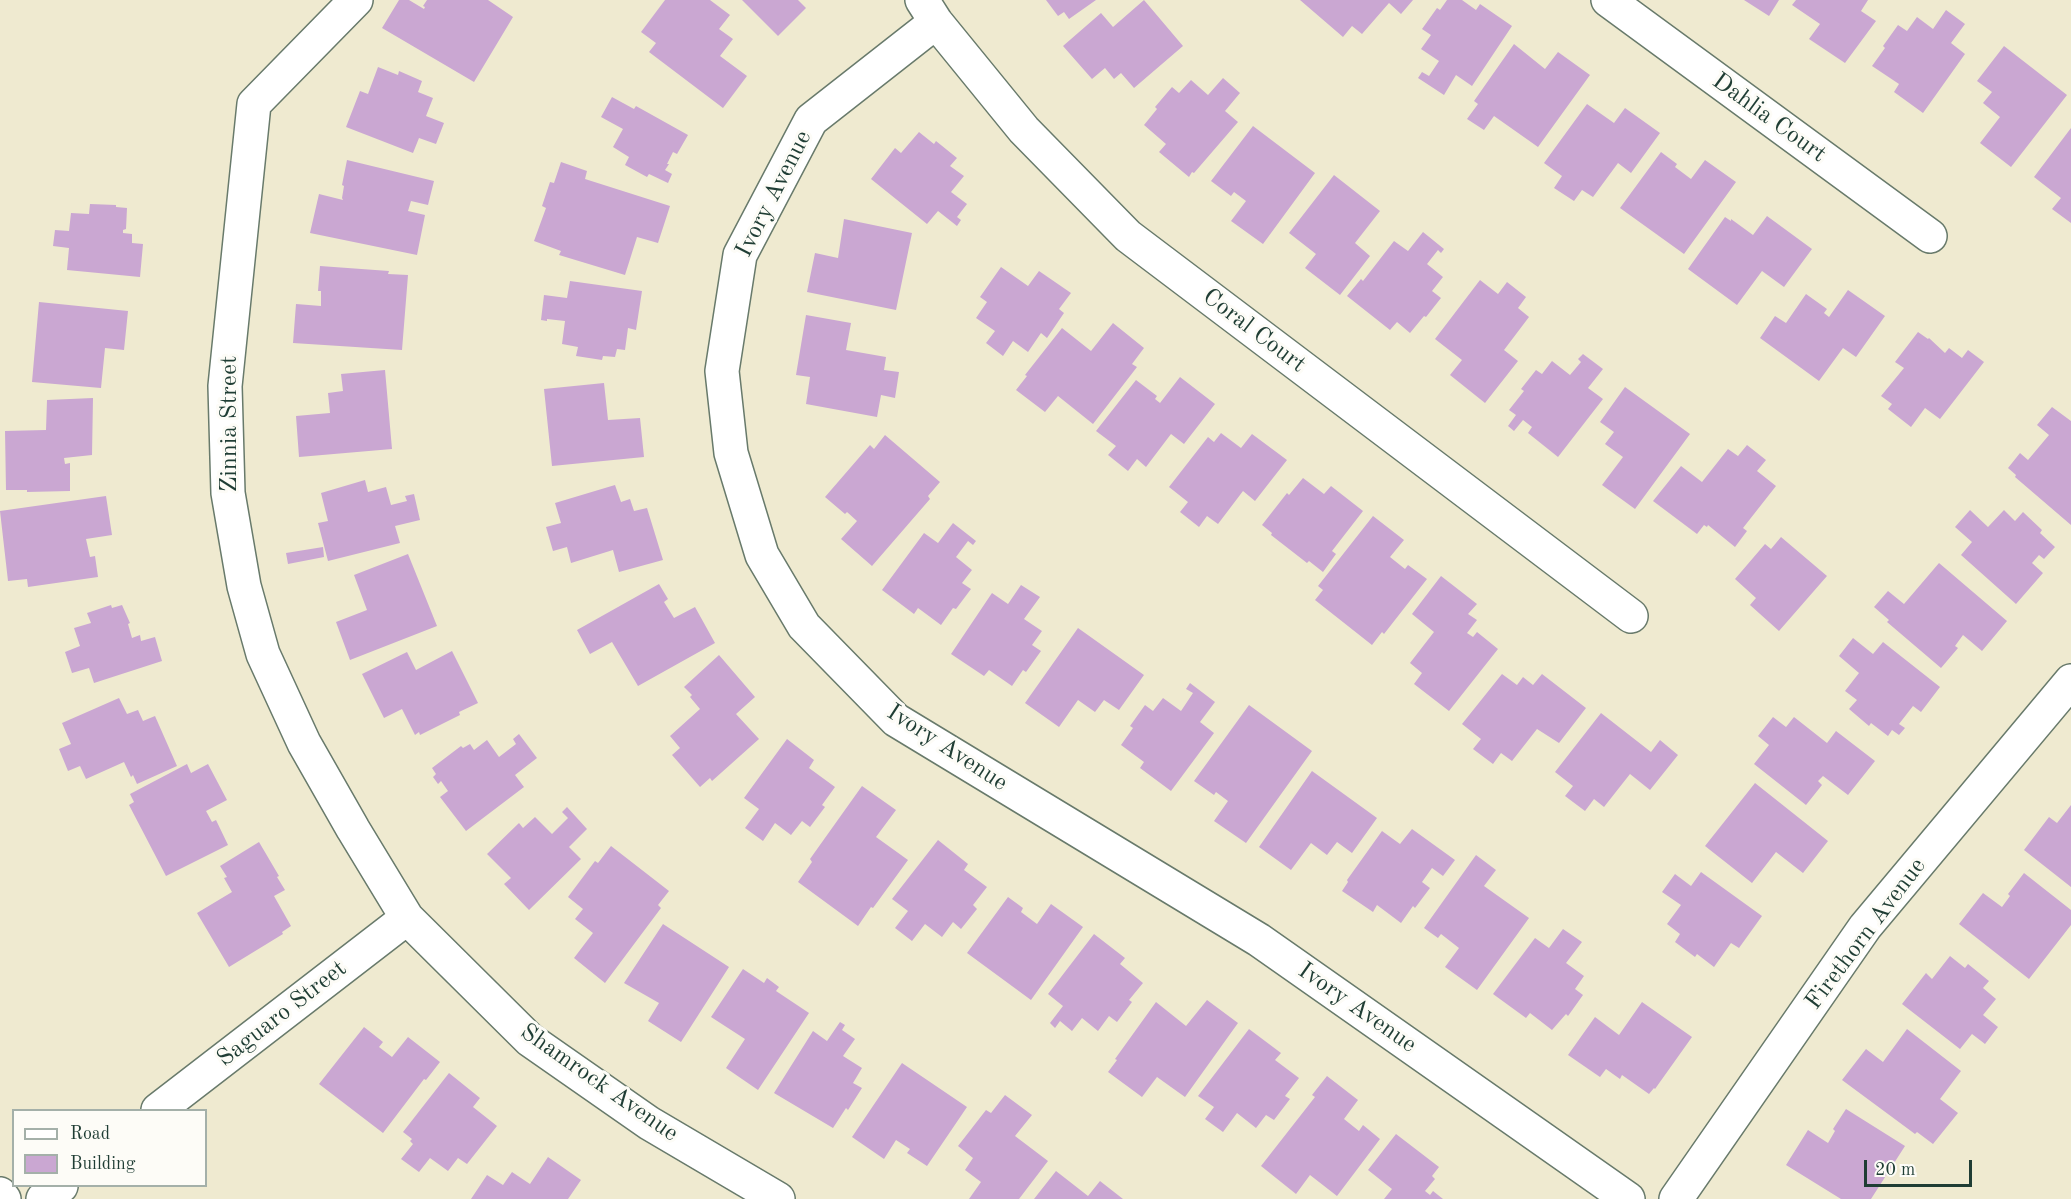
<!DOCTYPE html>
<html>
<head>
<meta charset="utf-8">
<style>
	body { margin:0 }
	#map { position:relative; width:2071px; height:1199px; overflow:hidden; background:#efead0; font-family:"Old Standard TT",serif }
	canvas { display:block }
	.legend { position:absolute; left:12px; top:1109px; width:195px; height:78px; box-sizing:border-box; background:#fdfcf7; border:2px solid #a4b0a9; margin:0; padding:8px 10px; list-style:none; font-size:18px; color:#1f3d34 }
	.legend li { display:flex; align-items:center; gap:12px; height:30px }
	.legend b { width:30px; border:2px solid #a4b0a9 }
	.scale { position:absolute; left:1864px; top:1160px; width:108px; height:27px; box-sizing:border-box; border:3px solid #1f3d34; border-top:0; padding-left:8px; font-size:18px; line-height:21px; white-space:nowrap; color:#1f3d34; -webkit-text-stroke:4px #fdfcf7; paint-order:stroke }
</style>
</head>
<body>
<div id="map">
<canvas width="2071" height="1199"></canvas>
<ul class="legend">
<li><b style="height:8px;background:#fff"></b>Road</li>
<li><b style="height:16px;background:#caa7d2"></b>Building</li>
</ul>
<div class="scale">20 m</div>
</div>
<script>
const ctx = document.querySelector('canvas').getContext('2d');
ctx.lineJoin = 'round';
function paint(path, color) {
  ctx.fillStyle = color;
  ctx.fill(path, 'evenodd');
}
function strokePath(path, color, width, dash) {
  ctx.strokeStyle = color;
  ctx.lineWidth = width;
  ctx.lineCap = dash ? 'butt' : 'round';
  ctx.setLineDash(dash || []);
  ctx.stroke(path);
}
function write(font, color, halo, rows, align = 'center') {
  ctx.font = font + ' "Old Standard TT",serif';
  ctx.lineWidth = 6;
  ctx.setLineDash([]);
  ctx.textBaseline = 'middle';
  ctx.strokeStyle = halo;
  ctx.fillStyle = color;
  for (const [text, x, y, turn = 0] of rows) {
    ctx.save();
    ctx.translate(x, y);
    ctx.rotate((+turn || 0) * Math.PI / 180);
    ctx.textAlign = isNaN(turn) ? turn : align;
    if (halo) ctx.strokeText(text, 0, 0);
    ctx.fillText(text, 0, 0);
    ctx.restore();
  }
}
const building = new Path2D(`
	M399,0H409L424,9L425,7L423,6L427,0H488L513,17L474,82L382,28Z
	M665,0H710L730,15L719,29L733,39L720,56L747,76L723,108L649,52L656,43L641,32Z
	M742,0H798L806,8L778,36Z
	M1046,0H1096L1069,19L1064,12L1058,16Z
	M1144,0L1183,46L1134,88L1121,73L1114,79L1105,68L1092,79L1063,46L1101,13L1113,27Z
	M1300,0H1413L1401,14L1389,3L1362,34L1352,26L1343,37Z
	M1447,0H1462L1476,10L1480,4L1512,26L1472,86L1456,75L1444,95L1418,78L1422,72L1429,76L1439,61L1421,49L1431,35L1422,29L1437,8L1440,10Z
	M1744,0H1779L1769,16Z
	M1796,0H1868L1861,11L1876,21L1845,63L1809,39L1820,24L1792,5Z
	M1946,10L1965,24L1951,43L1965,54L1923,113L1894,92L1899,84L1872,66L1885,48L1883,46L1898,25L1907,31L1917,17L1933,29Z
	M1514,44L1545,69L1558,52L1590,75L1538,147L1494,116L1484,130L1467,119L1478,104L1474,101Z
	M2004,46L2067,95L2011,167L1980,143L2000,117L1983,103L1992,92L1977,81Z
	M378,67L398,75L399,71L422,81L418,92L433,98L426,116L444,123L436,144L419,138L413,153L346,127L360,91L368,94Z
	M1223,78L1240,93L1225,111L1238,122L1194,173L1192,172L1189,177L1159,152L1166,144L1144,125L1157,109L1155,107L1172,87L1179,93L1191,80L1208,95Z
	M612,97L634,109L636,106L688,135L677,154L673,152L667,164H669L665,170L672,174L668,183L649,174L647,177L625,165L629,157L613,147L623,129L601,117Z
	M1587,104L1614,123L1625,108L1660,133L1631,173L1618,163L1593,197L1582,190L1574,201L1554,188L1562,176L1544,163Z
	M1253,126L1315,173L1263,244L1231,221L1246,201L1234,192L1231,196L1211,181Z
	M2071,128V223L2052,209L2061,198L2034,177Z
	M919,132L934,144L936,141L957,158L950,166L964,176L951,192L967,204L957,217L961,220L957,226L938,211L927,224L871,179L895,148L901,153Z
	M1661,152L1677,164L1675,167L1691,179L1705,160L1736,182L1684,254L1620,208Z
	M347,160L434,181L428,205L411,201L408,211L425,215L417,255L310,233L319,194L343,200L342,198L344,186L342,185Z
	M561,162L587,171L585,179L670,206L658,243L637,237L625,275L559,255L561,251L534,241L546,208L542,206L550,182L554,183Z
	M1334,175L1380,211L1355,243L1370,256L1340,295L1305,268L1316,254L1289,233Z
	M90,204L116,205V207L127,208L126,229L123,230V233L132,234V243L143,244L140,277L67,270L69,248L53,246L55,230L69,231L71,213L89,214Z
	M1767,216L1812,249L1784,287L1762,271L1737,305L1688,269L1725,217L1731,221V219L1753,235Z
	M844,219L912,233L896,310L807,292L815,253L838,258Z
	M1423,232L1444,249L1441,253L1438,250L1427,264L1443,277L1432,291L1441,298L1426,317L1424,316L1410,333L1397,322L1390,330L1347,296L1361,279L1363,281L1394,241L1408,251Z
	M320,266L389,271L388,274L408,275L402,350L293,343L296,304L321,306V291H318Z
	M1001,267L1028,286L1039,271L1071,293L1059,309L1064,313L1047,338L1041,333L1028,352L1013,341L1003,356L986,343L995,331L976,318L987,302L980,297Z
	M1480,280L1498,294L1507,282L1526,297L1518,308L1529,317L1504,350L1518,361L1485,403L1450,375L1462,360L1435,339Z
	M570,281L642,291L636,330L628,328L625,350L617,349L615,357L603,356L602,360L576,356L578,347L562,344L565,321L547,319V321L541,320L544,295L567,298Z
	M1848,290L1885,316L1856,357L1843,348L1819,381L1760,338L1775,316L1786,323L1806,294L1827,309L1824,313L1829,317Z
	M39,302L128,311L124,350L105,348L101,388L32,382Z
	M806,315L851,323L846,350L886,357L884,370L899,372L895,398L881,395L877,417L806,404L810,377L796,375Z
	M1113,323L1144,348L1132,364L1137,367L1093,424L1058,396L1045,412L1016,390L1027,376L1025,375L1062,328L1091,351Z
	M1918,332L1928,339L1929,338L1945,353L1949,348L1962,358L1968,350L1984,362L1940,419L1925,408L1911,427L1888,409L1892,404L1881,396L1904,368L1895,362Z
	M1583,354L1603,369L1588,388L1603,399L1558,457L1528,433L1532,427L1523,420L1514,431L1508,426L1516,415L1509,410L1524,391L1521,389L1536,370L1542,374L1552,361L1570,375L1581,362L1578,359Z
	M385,370L392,449L299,457L296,416L330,413L328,393L343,391L341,374Z
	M1180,377L1215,404L1184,444L1171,434L1146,467L1137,459L1128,471L1108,455L1116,446L1096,431L1136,380L1157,396L1155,399L1160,403Z
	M604,383L608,420L640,418L644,457L552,466L544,389Z
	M1625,387L1690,434L1635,509L1602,485L1623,457L1605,444L1614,432L1600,422Z
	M93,398L92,455L64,458L65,464L70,463V491L27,492V490H6L5,431L46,430L47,400Z
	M2052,407L2071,421V525L2015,477L2016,475L2008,468L2020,453L2028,460L2049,435L2037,425Z
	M1221,433L1241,448L1252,434L1287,460L1255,501L1243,491L1218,524L1207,516L1199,527L1180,512L1188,502L1169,487L1208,437L1214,442Z
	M885,435L940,482L928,496L930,499L872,566L841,539L857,521L847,512L845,514L825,497L870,445L874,449Z
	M1747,445L1766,460L1757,471L1776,486L1743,528L1747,531L1735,547L1708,525L1707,527L1704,525L1697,534L1653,501L1681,466L1702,482L1728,449L1738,456Z
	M1303,478L1324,494L1331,486L1363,511L1332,551L1336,554L1323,572L1309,561L1307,563L1271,535L1272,533L1262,525L1287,493L1289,495Z
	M365,480L368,492L386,487L391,505L407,501L405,496L414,494L420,520L395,526L400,543L328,561L318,523L328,521L321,493Z
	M615,485L621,502L630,499L634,511L647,508L663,560L619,572L613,550L571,563L567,547L553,551L546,527L561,523L555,503Z
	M106,496L112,535L86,539L90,557L95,556L98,577L28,587L27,579L8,581L0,511Z
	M1970,510L1988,527L2004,510L2015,521L2023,512L2042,530L2040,533L2055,547L2044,559L2039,555L2032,563L2043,573L2016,604L1961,555L1972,542L1955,527Z
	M1373,516L1404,540L1390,557L1405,569L1408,565L1427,579L1384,634L1382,632L1372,645L1315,600L1323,590L1318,586Z
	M953,523L976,541L973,545L968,541L956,557L972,570L962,583L971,589L956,609L953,608L941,625L918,608L914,614L882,590L924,533L938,543Z
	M1781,537L1827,576L1779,631L1750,605L1756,598L1735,579L1765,544L1771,549Z
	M323,547L324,557L288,564L286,553Z
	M408,554L437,626L350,660L336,622L367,610L354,575Z
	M1939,563L2007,621L1982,651L1963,635L1955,646L1958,648L1941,668L1887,622L1889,620L1874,607L1888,591L1904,604Z
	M1441,576L1477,604L1468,614L1477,620L1467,633L1473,637L1477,632L1498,649L1449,711L1414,684L1422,673L1410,663L1434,632L1412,614Z
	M659,584L668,599L664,602L674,618L695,607L715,643L638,686L612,642L590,654L577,630Z
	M1021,585L1040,597L1024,619L1042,631L1032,645L1041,651L1026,672L1023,670L1012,686L989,670L984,676L951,654L992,593L1008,604Z
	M111,605L112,608L122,605L130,623L128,624L132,638L140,635L141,641L155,637L162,661L94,683L89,668L72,673L65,652L80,646L74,628L91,623L87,613Z
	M1078,628L1144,675L1119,710L1104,700L1095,712L1078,700L1059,727L1025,703Z
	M1853,638L1873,654L1883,642L1940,687L1921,712L1913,706L1899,724L1905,728L1899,735L1892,730L1888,736L1871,723L1869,726L1849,709L1857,700L1845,691L1859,673L1839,656Z
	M452,651L478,703L459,712L460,715L420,735L419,732L415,735L402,709L384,718L362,674L407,652L416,670Z
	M719,655L755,697L736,714L759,739L712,781L710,778L700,787L672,755L680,748L670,736L700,709L690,697L692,695L684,687Z
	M1502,674L1517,685L1523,677L1533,685L1542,674L1586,708L1559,743L1537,729L1512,761L1501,753L1493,764L1473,749L1481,739L1462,724Z
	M1190,683L1215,702L1200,722L1214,733L1171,791L1140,768L1144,762L1121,745L1133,728L1130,726L1145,705L1153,711L1163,698L1181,711L1193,693L1186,689Z
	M119,698L127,714L138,710L143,721L155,716L177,766L137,784L133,775L131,777L124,762L86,779L80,766L68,771L59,749L71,744L62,723Z
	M1249,705L1312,751L1246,843L1214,821L1228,801L1216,792L1214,795L1194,781Z
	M1601,713L1651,752L1660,740L1678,755L1650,790L1630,774L1604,807L1594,799L1585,811L1565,796L1573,786L1555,772Z
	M1773,717L1786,727L1794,717L1827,743L1836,731L1875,761L1848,795L1823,776L1818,781L1822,785L1806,805L1754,764L1769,745L1758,736Z
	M519,734L537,758L515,775L524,787L466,831L440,797L448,791L441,781L438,784L433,777L436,774L432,768L461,746L463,748L470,744L474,750L487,740L499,757L516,744L513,739Z
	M787,739L814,760L809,768L835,787L822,805L825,807L810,827L802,821L791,835L775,823L763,841L745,828L759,809L744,798Z
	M187,764L191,773L208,764L227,800L206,811L212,822L216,820L228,845L166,876L129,805L134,802L130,794Z
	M1312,771L1377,818L1352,853L1337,842L1327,855L1311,843L1291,870L1259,847Z
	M1755,783L1828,841L1803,873L1776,852L1752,883L1705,846Z
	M862,786L896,810L876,837L908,860L873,908L871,907L858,926L798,882L812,862L810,859Z
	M2071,805V887L2024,850L2049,817L2057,823Z
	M567,807L587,829L569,847L581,859L529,910L504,884L511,878L487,854L519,823L523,828L535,817L552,834L568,818L562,812Z
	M1412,829L1455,860L1443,876L1432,868L1422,882L1430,888L1415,908L1413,906L1401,923L1377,905L1373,912L1342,891L1348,882L1347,880L1382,831L1400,844Z
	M938,840L968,864L964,870L987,887L973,905L977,909L961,929L953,922L942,937L925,924L912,941L895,928L908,911L892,899Z
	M259,842L279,876L277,877L285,890L274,896L291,926L282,932L283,934L229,967L197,913L232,892L224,878L227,877L220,866Z
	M611,846L669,891L658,905L661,908L605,983L574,958L593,933L575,919L583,909L568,897L595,861L598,863Z
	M1476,855L1496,870L1484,886L1529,918L1477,990L1445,967L1459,948L1441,934L1438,938L1424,928Z
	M1701,872L1762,916L1739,948L1731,943L1714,967L1697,954L1695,957L1675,942L1680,934L1667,924L1681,905L1662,892L1675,874L1691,886Z
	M2024,873L2071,910V925L2029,979L1959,924L1983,893L2002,907L2010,896L2008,894Z
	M1008,897L1023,908L1021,912L1037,924L1051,904L1083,927L1031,1000L967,953Z
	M663,924L729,967L681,1042L648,1021L659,1003L624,983Z
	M1563,929L1582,942L1566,963L1584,976L1575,989L1583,995L1568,1016L1566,1014L1552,1030L1530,1013L1526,1018L1493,994L1535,938L1549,948Z
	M1094,934L1125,958L1120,964L1143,983L1129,1000L1132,1002L1117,1022L1109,1016L1098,1031L1082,1018L1072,1031L1060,1021L1055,1028L1050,1023L1063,1006L1048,994Z
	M1950,956L1965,968L1968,964L1989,981L1983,988L1996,999L1983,1015L1998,1027L1985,1044L1972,1034L1960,1049L1902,1004L1926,973L1932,979Z
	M743,969L764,983L767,978L779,987L776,991L809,1013L758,1090L726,1068L745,1039L711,1017Z
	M1207,1000L1238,1023L1185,1097L1157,1077L1142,1097L1108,1072L1117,1060L1115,1059L1156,1002L1186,1026Z
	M1642,1002L1692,1037L1655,1089L1654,1088L1649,1094L1622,1075L1620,1079L1606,1069L1600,1077L1568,1055L1595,1017L1619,1035Z
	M840,1022L845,1025L842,1030L855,1039L843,1056L862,1068L853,1083L862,1088L848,1110L846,1108L833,1128L774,1093L813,1031L827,1041Z
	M364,1027L383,1042L379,1047L392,1057L408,1037L440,1062L426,1080L424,1079L383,1133L319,1084Z
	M1249,1029L1281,1053L1275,1060L1299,1078L1285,1096L1290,1099L1274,1120L1266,1115L1256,1128L1237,1113L1223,1132L1205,1119L1214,1107L1198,1096Z
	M1907,1029L1961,1071L1940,1099L1958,1113L1933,1144L1917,1132L1915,1134L1842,1080L1866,1049L1883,1062Z
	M902,1063L967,1107L927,1166L907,1153L910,1149L896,1140L884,1159L852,1137Z
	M449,1073L480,1098L473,1107L497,1126L467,1164L458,1158L448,1171L430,1158L419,1172L401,1159L413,1144L410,1141L412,1139L403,1132Z
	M1327,1076L1358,1100L1344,1119L1359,1131L1363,1125L1380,1139L1337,1196L1310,1175L1296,1194L1261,1166L1315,1097L1312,1095Z
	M1005,1095L1032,1115L1015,1136L1048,1161L1019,1199H969L981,1182L965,1170L973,1158L958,1146L986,1110L991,1113Z
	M1846,1109L1905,1146L1871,1199H1841L1786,1165L1808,1130L1828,1143L1835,1131L1833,1129Z
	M1396,1134L1439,1167L1432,1176L1435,1179L1425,1191L1430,1195L1433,1191L1443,1199H1384L1392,1189L1368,1170Z
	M548,1157L581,1180L568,1199H471L487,1175L503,1185L512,1172L530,1184Z
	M1056,1171L1088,1196L1100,1181L1123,1199H1034Z`);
const minor = new Path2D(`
	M356,0L254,104L225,386L228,493L244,586L263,654L304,743L353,829L407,918L530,1040L649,1123L778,1199
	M922,0L936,22L1024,130L1128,236L1631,616
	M1608,0L1930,236
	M936,22L811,120L740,255L722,371L731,453L762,555L804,626L896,720L1259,940L1628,1199
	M158,1110L407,918
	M0,1194L4,1199
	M43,1199L61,1186
	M1676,1199L1865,927L2071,681`);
const streetNames = [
	["Dahlia Court",1769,118,36],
	["Ivory Avenue",774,194,-63],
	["Coral Court",1254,331,37],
	["Zinnia Street",230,424,-90],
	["Ivory Avenue",947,748,33],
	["Firethorn Avenue",1866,934,-53],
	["Ivory Avenue",1357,1008,35],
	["Saguaro Street",282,1014,-38],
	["Shamrock Avenue",599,1083,35]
];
paint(building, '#caa7d2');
strokePath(minor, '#687a6b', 36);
strokePath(minor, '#fff', 33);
write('24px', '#1f3d34', '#fdfcf7', streetNames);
</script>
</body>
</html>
